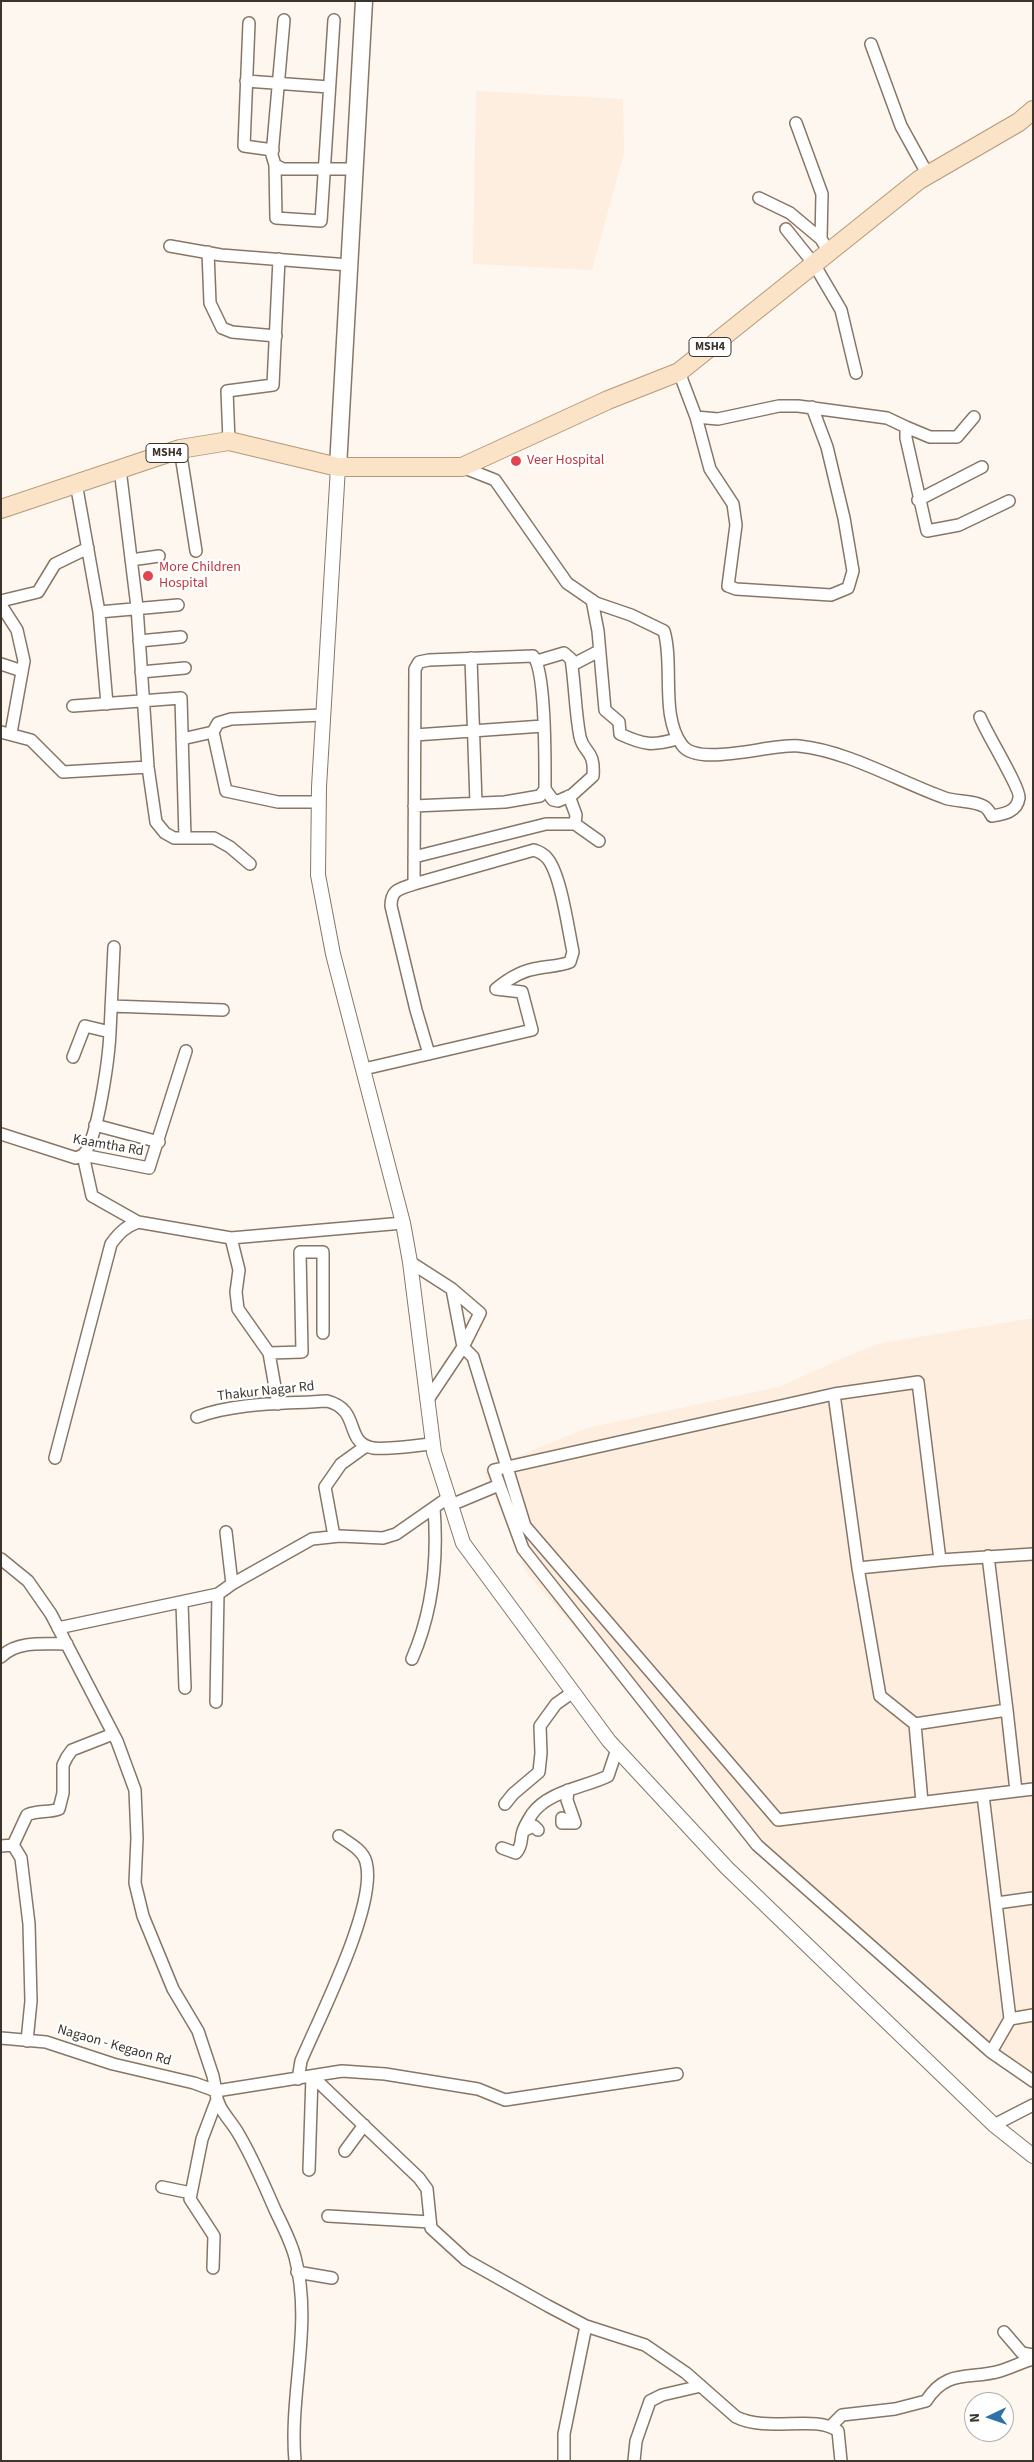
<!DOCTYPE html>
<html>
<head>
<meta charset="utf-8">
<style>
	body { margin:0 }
	#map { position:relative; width:1034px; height:2462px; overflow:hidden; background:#fef7ef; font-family:"Source Sans 3",sans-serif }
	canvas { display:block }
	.frame { position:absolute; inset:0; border:2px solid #3b342d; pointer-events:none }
	.north { position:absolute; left:964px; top:2392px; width:50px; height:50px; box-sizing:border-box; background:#fff; border:1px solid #b1aeab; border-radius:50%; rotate:267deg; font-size:14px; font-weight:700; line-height:20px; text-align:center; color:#3b342d }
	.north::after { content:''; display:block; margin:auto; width:18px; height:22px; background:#3071a7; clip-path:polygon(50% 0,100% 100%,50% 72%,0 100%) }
</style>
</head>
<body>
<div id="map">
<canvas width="1034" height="2462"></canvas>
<div class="frame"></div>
<div class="north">N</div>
</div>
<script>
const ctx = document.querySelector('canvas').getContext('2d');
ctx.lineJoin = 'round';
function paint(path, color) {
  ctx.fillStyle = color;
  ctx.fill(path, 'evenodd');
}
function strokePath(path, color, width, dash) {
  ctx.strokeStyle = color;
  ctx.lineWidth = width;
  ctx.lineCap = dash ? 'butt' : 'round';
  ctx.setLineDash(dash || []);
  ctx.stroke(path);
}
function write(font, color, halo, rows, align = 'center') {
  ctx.font = font + ' "Source Sans 3",sans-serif';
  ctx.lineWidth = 4.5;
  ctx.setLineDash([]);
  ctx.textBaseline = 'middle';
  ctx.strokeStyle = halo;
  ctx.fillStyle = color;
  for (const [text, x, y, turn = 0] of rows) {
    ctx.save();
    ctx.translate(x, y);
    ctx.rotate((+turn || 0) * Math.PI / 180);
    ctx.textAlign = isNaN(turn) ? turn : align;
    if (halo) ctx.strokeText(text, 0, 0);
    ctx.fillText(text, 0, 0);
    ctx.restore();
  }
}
const built = new Path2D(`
	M476,91L623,99L624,153L592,270L473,264Z
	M1033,1318V2090L860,1939L754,1833L526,1572L484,1470L587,1428L778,1387L876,1344Z`);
const minor = new Path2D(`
	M284,20L272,155L275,165L283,169H354
	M249,23L244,146L273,150
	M871,44L901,126L928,175
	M246,81L329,87
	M796,123L822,194L821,239L829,252
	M275,165L276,218L321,221L334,20
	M759,198L790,213L821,239
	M786,229L814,264L841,310L856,373
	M170,246L221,255L349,265
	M208,252L210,303L222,328L232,332L276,336
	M679,372L696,417L710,469L733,504L736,525L728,586L736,589L831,595L848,588L853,571L844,518L827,447L812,407
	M696,417L718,419L779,406H798L887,418L906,427V438L927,531L959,525L1009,501
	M906,427L930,437H957L974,417
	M229,441L227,391L273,385L279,259
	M180,449L196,551
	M462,467L495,480L567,583L596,603L631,615L664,631C674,665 660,716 682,745C698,768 772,743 799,746C848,751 898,781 945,798C956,802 975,800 985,807C988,809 990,813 992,816C1004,814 1017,812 1019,798C1021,789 986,733 980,717
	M120,469L137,607L148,767L156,822L165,833L174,838H214L230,847L250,864
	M76,483L99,612L178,605
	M918,500L982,467
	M131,560L159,556
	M592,600L598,631L605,710L619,722L620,734C644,745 652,746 677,739
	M1,601L38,592L55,564L88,548
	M1,605L17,630L24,661L11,733
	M99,612L107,704
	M139,641L181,637
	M471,658L476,803
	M537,661L564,653L571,659C575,684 575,711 580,737C584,754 595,749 593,776L572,795L558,801L553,800L545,789
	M1,664L22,671
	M572,665L599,651
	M141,672L185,668
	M73,706L181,698L185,838
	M1,732L31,740L63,772L148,767
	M213,732L218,723L231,719L323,715
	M415,735L543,726
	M182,739L213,732L226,791L278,802H319
	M569,796L576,815L575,824
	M414,857L546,824H575L599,841
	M414,884L415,669L419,662L429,660L533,656C546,670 545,765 545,789L540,796L505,802L414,806
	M111,1006L223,1010
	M110,1032L114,947
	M73,1057L85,1026L110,1032C109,1055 98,1141 83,1155L92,1196L138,1222L231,1238L239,1270L236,1292L238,1309L269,1353L278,1404
	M364,1069L532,1030L522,992L496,989C508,979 523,970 539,968C550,966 560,966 570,962L573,952C568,929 561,874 547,858C543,853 539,852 534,850L414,884C400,889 391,889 391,906L416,1010L429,1054
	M95,1125L159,1142
	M1,1134L76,1158L83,1155L149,1168L186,1051
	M231,1238L403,1223
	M410,1262L452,1289L480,1313L463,1347L427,1401
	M452,1289L463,1347L473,1357L525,1526L778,1820L1033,1789
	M269,1353L302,1352L300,1252H323V1333
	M834,1394L858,1568L880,1696L915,1724L922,1802
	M197,1417C237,1402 285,1404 327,1401C362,1410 343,1442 373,1448C386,1450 418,1445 433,1444
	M55,1458L111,1244C119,1233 125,1227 138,1222
	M451,1505L499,1485
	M334,1536L325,1487L341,1464L366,1446
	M1,1559L28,1581L51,1614L117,1741L135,1790L137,1838L135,1883L143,1916L173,1989L198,2031L213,2076L216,2091L194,2083L113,2064L46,2042L1,2038
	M940,1560L1033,1554
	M858,1568L940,1560L918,1382L834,1394L494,1470L523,1549L757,1845L991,2052L1033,2081
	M232,1584L312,1539L340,1536L383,1538L396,1534L449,1497
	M182,1603L185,1688
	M58,1628L218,1594L232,1584L226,1532
	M1,1657C17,1640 46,1644 67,1644
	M412,1659C433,1611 438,1560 434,1508
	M216,1702L218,1594
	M1007,1710L1016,1791
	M915,1724L1007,1710L988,1556
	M983,1795L1010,2019L991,2052
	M505,1804L513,1794L539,1772L541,1753L540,1726L556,1704L573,1692
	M562,1818V1823H575L567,1800L568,1790
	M523,1831L534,1826L538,1830
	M13,1845L21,1858L29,1924L31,2001L27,2041
	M1,1846L13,1845L27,1815C38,1810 49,1813 59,1809L63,1793V1765L67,1757L72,1750L113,1734
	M502,1848L516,1853C523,1845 520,1840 523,1831C525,1825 529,1819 532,1814C548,1791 586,1787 608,1776L617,1749
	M997,1903L1033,1898
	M1010,2019L1033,2015
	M312,2076L419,2178L427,2189L431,2228L466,2260L548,2306L586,2326L645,2345L686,2373L736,2417C769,2433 814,2414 838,2431L841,2461
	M298,2079L301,2061C319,2018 378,1904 366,1862C363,1850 349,1843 339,1836
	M994,2125L1033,2105
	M345,2151L364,2125
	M309,2170L312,2076
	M162,2187L191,2193
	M328,2216L430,2222
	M213,2268L214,2236L190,2199L202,2139L216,2102
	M297,2272L332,2278
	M1004,2332L1022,2353L1033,2355
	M831,2426L842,2415L895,2409L926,2401C947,2368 970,2380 1000,2371C1010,2368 1020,2363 1030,2360L1033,2356
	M295,2461C289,2393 313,2325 295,2257C291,2242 283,2226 276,2212C264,2185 253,2158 238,2133C230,2119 216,2108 216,2091L342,2071L385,2074L478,2089L505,2100L677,2074
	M564,2461V2434L586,2326
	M634,2461L636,2441L650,2401L662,2395L701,2386`);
const tertiary = new Path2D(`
	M338,467L319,787L318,875L333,954L403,1223L410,1262L434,1452L463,1543L609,1741L727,1868L994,2125L1033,2156`);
const secondary = new Path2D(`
	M338,467L364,1`);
const primary = new Path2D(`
	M1,509L180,449L229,441L338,467H462L608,400L679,372L919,180L1019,122L1033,110`);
const markers = [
	[516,461,6,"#e0444e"],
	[148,576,6,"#e0444e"]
];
const shields = [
	[710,347,42],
	[167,453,42]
];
const shieldNames = [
	["MSH4",710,347],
	["MSH4",167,453]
];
const healthNames = [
	["Veer Hospital",527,461],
	["More Children",159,568],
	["Hospital",159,584]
];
const streetNames = [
	["Kaamtha Rd",108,1146,10],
	["Thakur Nagar Rd",266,1392,-6],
	["Nagaon - Kegaon Rd",114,2046,16]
];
paint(built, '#fdeedf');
strokePath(minor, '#877665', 14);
strokePath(tertiary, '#877665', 16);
strokePath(secondary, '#877665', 19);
strokePath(primary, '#b59978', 20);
strokePath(minor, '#fff', 11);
strokePath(tertiary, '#fff', 14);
strokePath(secondary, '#fff', 16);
strokePath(primary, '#fae3c7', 18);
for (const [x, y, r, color] of markers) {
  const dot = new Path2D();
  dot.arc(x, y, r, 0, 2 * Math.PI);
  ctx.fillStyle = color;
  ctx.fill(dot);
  strokePath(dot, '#fff', 2);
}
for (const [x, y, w] of shields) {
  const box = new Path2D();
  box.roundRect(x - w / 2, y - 9.5, w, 19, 4);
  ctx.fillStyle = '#fff';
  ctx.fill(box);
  strokePath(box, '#3b342d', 1);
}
write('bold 12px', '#3b342d', null, shieldNames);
write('14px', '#be3a42', '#fff', healthNames, 'left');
write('14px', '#3b342d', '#fff', streetNames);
</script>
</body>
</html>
